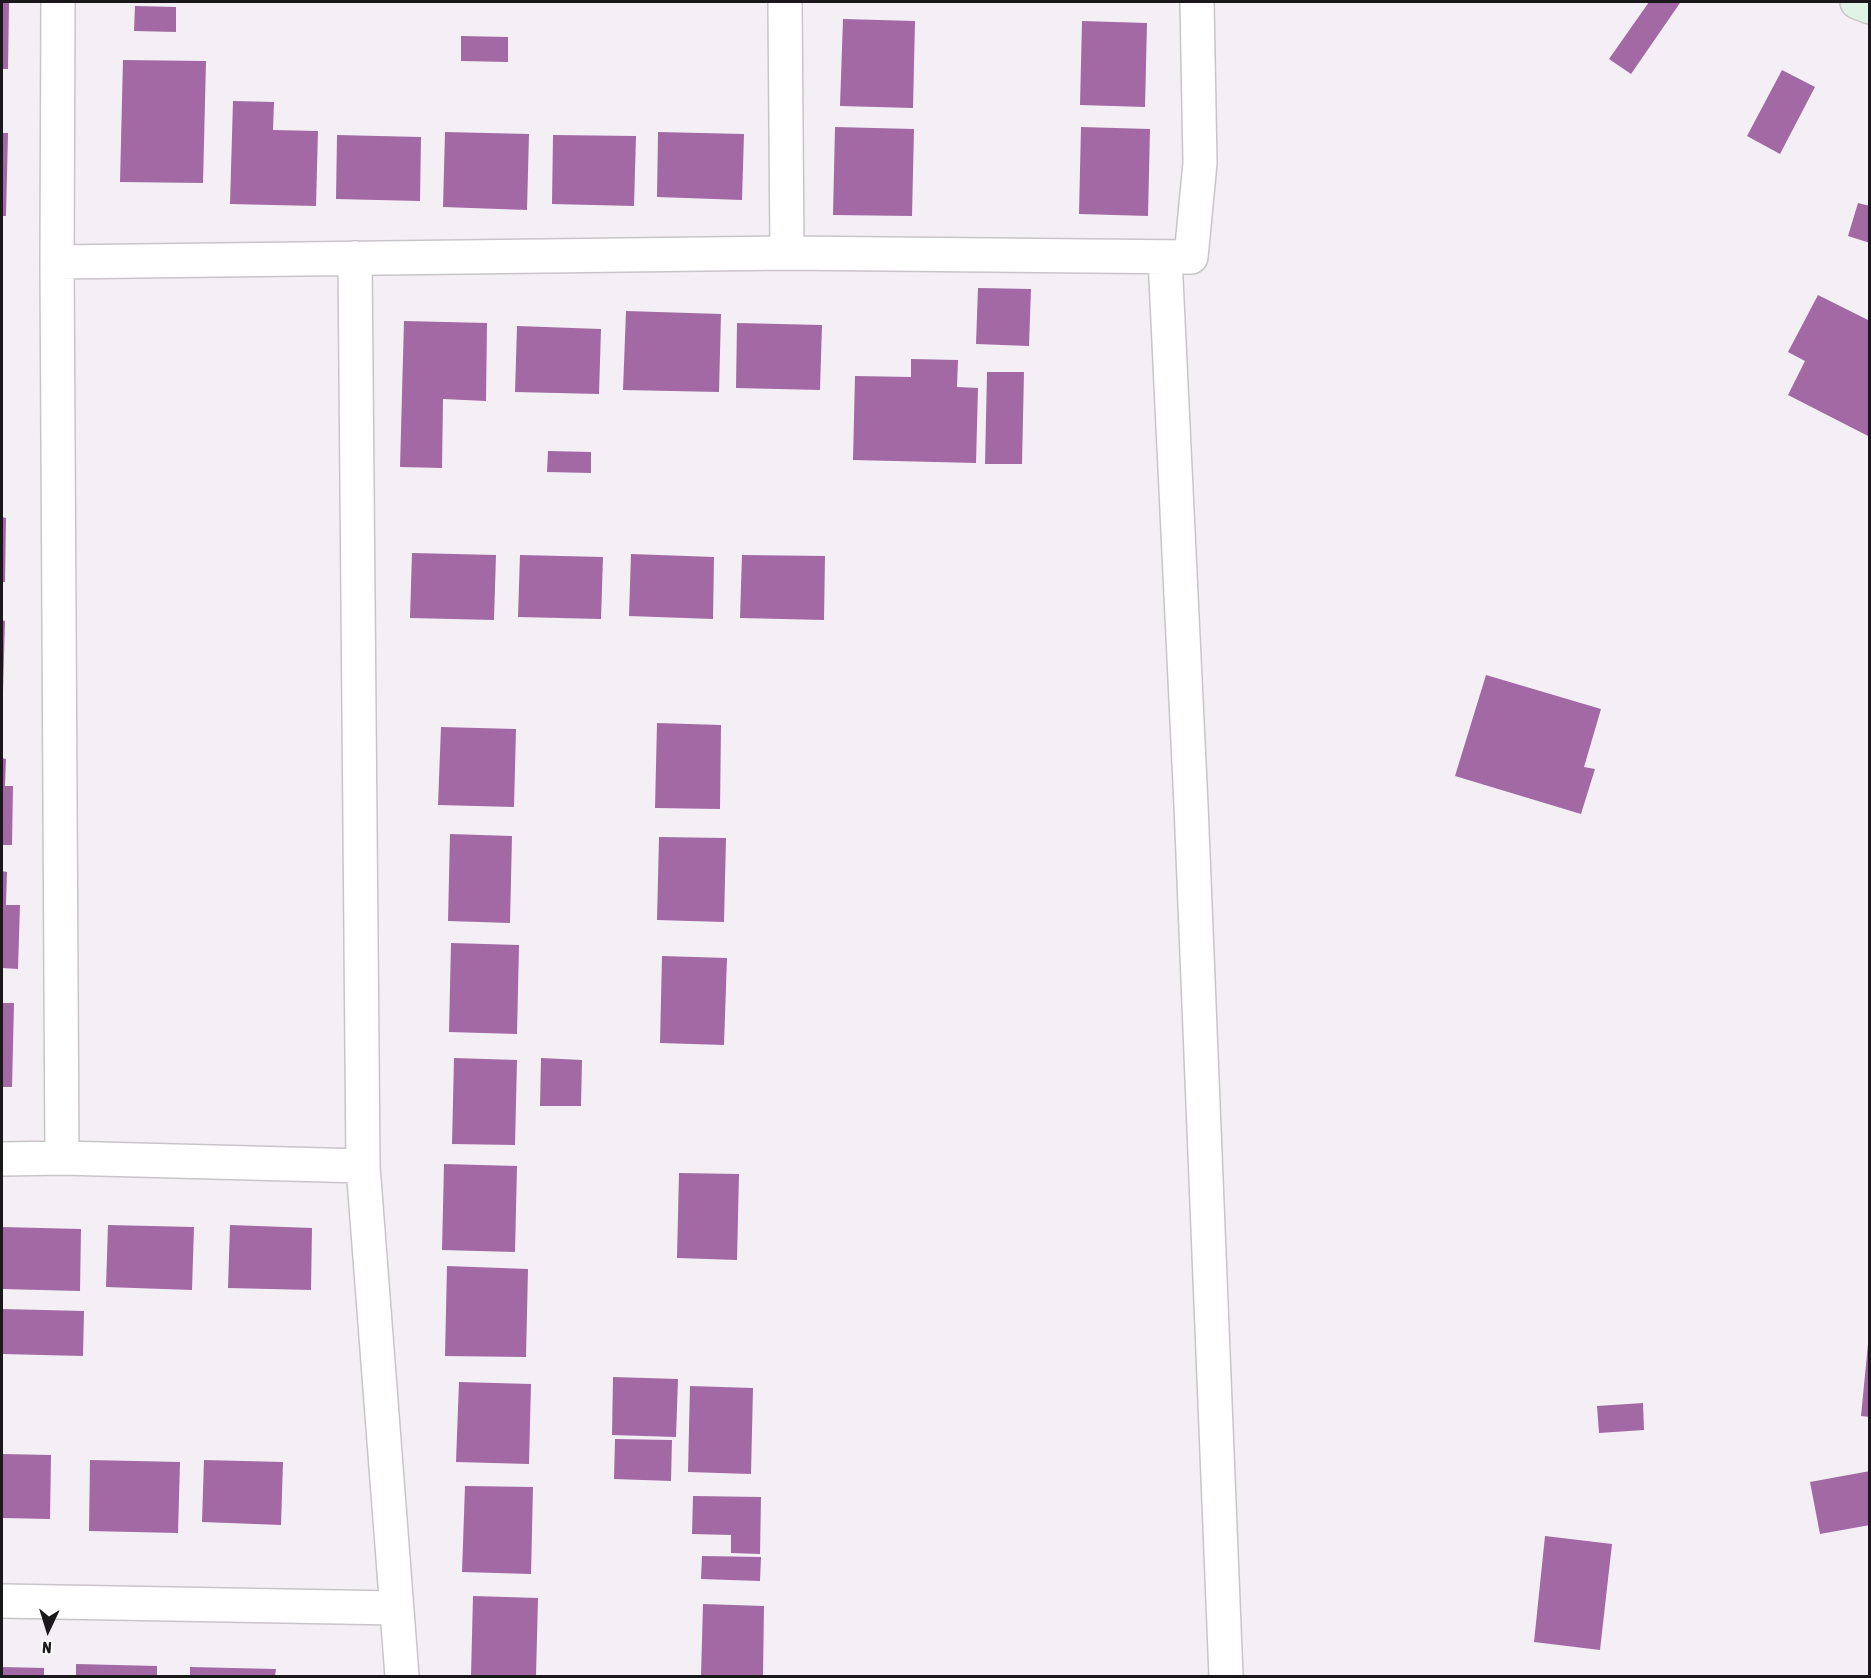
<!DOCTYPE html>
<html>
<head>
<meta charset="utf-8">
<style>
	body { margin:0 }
	#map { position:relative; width:1871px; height:1678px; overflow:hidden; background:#f4eff5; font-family:"Asap Condensed",sans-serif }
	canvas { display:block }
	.frame { position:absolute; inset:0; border:3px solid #1a181a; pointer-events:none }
	.north { position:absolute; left:18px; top:1600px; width:60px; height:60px; -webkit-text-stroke:4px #fefefe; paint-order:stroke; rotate:184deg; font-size:16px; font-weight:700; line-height:24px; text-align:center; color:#1a181a }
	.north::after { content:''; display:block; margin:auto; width:21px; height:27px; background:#1a181a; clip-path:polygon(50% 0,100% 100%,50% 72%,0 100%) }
</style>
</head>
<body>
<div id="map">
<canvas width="1871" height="1678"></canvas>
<div class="frame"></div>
<div class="north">N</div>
</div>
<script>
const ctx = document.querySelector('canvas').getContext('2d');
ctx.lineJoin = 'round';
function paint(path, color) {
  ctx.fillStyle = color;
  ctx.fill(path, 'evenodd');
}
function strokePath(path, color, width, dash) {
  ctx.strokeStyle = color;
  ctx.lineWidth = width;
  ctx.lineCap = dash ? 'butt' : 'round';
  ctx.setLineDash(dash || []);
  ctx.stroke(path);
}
const building = new Path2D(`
	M1649,2H1677L1680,3L1631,74L1609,59Z
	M2,3H9L8,69H2Z
	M135,6L176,7V32L134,31Z
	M843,19L915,21L913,108L840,106Z
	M1082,21L1147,23L1145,107L1080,105Z
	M461,36L508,37V62L461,61Z
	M123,60L206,61L203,183L120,182Z
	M1782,70L1815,87L1780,154L1747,136Z
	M233,101L274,102L273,130L318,131L316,206L230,204Z
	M835,127L914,129L912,216L833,215Z
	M1081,127L1150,129L1148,216L1079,214Z
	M445,132L529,134L527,210L443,207Z
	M658,132L744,134L742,200L657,197Z
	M2,133H8L6,216H2Z
	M337,135L421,137L420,201L336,199Z
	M553,135L636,136L634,206L552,204Z
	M1858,203L1870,206V243L1848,236Z
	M978,288L1031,289L1029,346L976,344Z
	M1818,295L1870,321V437L1788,395L1805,361L1788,352Z
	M626,311L721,314L719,392L623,390Z
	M404,321L487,323L486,401L443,399L442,468L400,467Z
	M737,323L822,325L820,390L736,388Z
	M517,326L601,329L599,394L515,392Z
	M911,359L958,360L957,387L978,388L976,463L853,460L855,376L911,377Z
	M987,372H1024L1022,464H985Z
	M548,451L591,452V473L547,472Z
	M2,517L6,518L5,582H2Z
	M412,553L496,555L494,620L410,618Z
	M631,554L714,557L713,619L629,616Z
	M520,555L603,557L601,619L518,617Z
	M742,555L825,556L824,620L740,618Z
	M2,620L5,621L3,691H2Z
	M1486,675L1601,709L1584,767L1595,769L1581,814L1455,776Z
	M657,723L721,725L720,809L655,808Z
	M441,727L516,729L514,807L438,805Z
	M2,758L6,759L5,786H13L12,845H2Z
	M450,834L512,836L510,923L448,921Z
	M659,837L726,838L724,922L657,920Z
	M2,871L7,872L6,905H20L18,969L2,968Z
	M451,943L519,945L517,1034L449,1032Z
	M662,956L727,958L724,1045L660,1043Z
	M2,1003H14L12,1087H2Z
	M454,1058L517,1060L515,1145L452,1144Z
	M541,1058L582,1060L581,1106H540Z
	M444,1164L517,1166L515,1252L442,1250Z
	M679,1173L739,1174L737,1260L677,1258Z
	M108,1225L194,1227L192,1290L106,1287Z
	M230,1225L312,1228L311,1290L228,1288Z
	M2,1227L81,1229L80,1291L2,1289Z
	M447,1266L528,1269L526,1357L445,1356Z
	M2,1309L84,1311L83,1356L2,1354Z
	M1868,1344H1870V1417L1861,1416Z
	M613,1377L678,1379L676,1437L612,1435Z
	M459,1382L531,1384L529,1464L456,1462Z
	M690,1386L753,1388L751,1474L688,1472Z
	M1643,1403L1644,1430L1599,1433L1597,1406Z
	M615,1439L672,1440L671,1481L614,1479Z
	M2,1454L51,1455L50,1519L2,1518Z
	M90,1460L180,1462L178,1533L89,1531Z
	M204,1460L283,1462L281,1525L202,1522Z
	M1870,1471V1525L1820,1534L1810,1482Z
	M465,1486L533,1487L531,1574L462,1572Z
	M693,1496L761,1497L760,1554L731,1553V1535L692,1534Z
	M1545,1536L1612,1544L1600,1650L1534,1642Z
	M702,1556L761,1557L760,1581L701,1579Z
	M473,1596L538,1598L536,1676H471Z
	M703,1604L764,1606L763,1676H701Z
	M76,1664L157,1666V1676H76Z
	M2,1667L44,1668V1676H2Z
	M190,1667L276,1669L275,1676H190Z`);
const street = new Path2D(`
	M58,2L57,262L787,253L1191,257L1200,163L1197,2
	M785,2L787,253
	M355,258L363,1166L402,1676
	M1165,258L1191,805L1226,1676
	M57,262L62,1158
	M2,1159L62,1158L363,1166
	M2,1601L396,1608`);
const secondary = new Path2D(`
	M1857,2L1870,7`);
paint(building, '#a269a5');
strokePath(street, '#c9c4c9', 36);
strokePath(secondary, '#c9c4c9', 36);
strokePath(street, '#fff', 33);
strokePath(secondary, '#dff3e6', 33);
</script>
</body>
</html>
